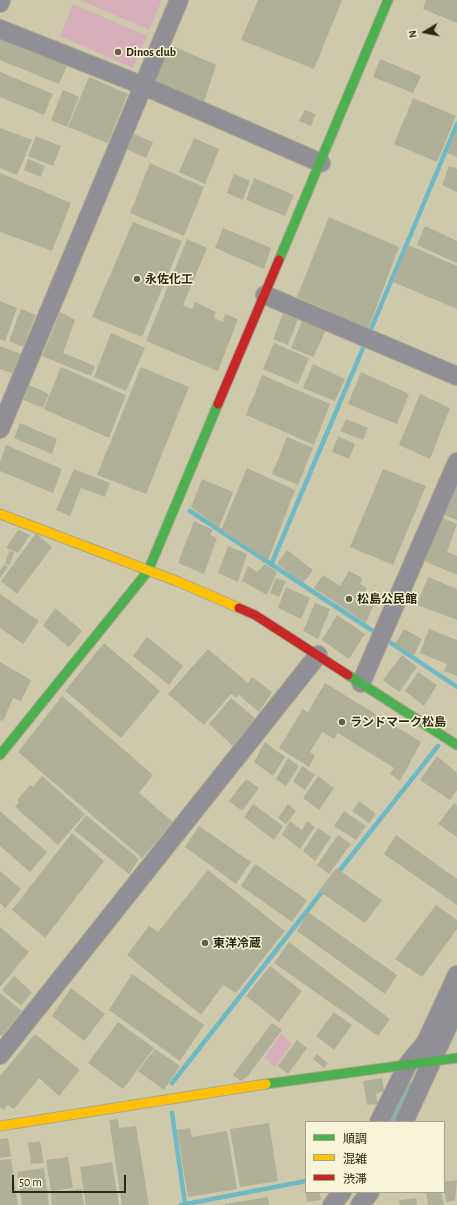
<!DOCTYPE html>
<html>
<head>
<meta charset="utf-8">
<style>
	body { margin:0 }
	#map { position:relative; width:457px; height:1205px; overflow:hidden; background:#cec9aa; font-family:"Alegreya Sans","Noto Sans JP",sans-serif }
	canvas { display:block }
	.legend { position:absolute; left:305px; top:1121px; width:140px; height:72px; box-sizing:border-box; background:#f8f4d7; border:1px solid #a6a388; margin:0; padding:5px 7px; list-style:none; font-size:12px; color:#2c2912 }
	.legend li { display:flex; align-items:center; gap:8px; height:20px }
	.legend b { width:20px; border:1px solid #a6a388 }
	.north { position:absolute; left:405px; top:12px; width:40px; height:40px; -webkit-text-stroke:3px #f8f4d7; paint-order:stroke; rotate:260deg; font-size:11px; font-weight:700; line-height:16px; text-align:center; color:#2c2912 }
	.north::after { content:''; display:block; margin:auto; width:14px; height:18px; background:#2c2912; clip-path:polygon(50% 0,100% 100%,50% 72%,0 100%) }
	.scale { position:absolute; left:12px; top:1175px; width:114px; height:18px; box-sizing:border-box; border:2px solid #2c2912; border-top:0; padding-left:5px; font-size:12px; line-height:14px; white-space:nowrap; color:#2c2912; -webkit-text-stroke:3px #f8f4d7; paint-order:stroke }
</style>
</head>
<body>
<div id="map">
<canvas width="457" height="1205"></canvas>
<ul class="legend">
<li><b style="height:5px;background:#4caf50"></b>順調</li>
<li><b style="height:5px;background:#ffc107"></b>混雑</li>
<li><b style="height:5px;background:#c62828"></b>渋滞</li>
</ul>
<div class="north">N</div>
<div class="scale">50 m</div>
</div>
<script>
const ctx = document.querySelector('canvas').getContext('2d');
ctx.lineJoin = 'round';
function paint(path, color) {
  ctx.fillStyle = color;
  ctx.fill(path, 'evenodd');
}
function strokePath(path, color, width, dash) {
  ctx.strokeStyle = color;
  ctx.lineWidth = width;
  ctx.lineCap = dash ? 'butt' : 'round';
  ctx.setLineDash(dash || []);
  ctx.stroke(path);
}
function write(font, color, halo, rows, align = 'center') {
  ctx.font = font + ' "Alegreya Sans","Noto Sans JP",sans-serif';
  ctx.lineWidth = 3;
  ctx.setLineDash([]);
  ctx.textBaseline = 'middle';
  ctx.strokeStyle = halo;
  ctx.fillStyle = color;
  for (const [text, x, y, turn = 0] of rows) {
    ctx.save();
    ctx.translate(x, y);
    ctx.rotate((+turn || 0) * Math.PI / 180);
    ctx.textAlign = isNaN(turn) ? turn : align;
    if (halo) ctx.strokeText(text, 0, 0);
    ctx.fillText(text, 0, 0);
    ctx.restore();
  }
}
const green = new Path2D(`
	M80,0H162L149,30Z
	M73,4L147,36L133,68L60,36Z
	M281,1034L292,1044L275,1067L264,1058Z`);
const water = new Path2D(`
	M407,1080L415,1084L397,1122H387Z`);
const stream = new Path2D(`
	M369,334L457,124
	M190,511L379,635
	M271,565L366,341
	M385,639L457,687
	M336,875L438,746
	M172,1083L325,888
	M172,1113L185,1204
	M181,1205L306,1181`);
const building = new Path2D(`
	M258,0H342L314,69L241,40Z
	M426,0H457V23L423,9Z
	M0,39L67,66L59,84L0,60Z
	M171,45L216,65L204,102L155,81Z
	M380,59L421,76L413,93L373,77Z
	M0,72L53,94L44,115L0,97Z
	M89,77L128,94L108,143L68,127Z
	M63,90L79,97L67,127L51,120Z
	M413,98L456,116L437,162L394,144Z
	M305,110L316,114L311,126L299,121Z
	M0,128L32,140L17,175L0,168Z
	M457,129V157L447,153Z
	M132,133L153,142L146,158L125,149Z
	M36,136L61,146L53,166L28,156Z
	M194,138L219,149L205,184L179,172Z
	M28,159L45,166L41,177L24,170Z
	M150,163L204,187L184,236L130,213Z
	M449,166L457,169V192L442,185Z
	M0,173L71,203L52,251L0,232Z
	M234,174L250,181L243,200L227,193Z
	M254,178L294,195L285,216L246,200Z
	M329,217L399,247L368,329L297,297Z
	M133,222L182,241L142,337L92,317Z
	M425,226L457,241V263L417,245Z
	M223,228L271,248L264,269L215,248Z
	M187,239L207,248L183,305L192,309L195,302L216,312L214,318L223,322L225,314L238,319L218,371L146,341Z
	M408,245L457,266V309L393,282Z
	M0,301L17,308L5,341L0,339Z
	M21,309L36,315L23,347L9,341Z
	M60,312L75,320L63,353L95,366L91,376L42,356Z
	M283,314L298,319L288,345L273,339Z
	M302,321L326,330L313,357L291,348Z
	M111,333L145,348L126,391L94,377Z
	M274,343L309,358L298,384L263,369Z
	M0,346L21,354L14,374L0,369Z
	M313,364L345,379L335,401L303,388Z
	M61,367L126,395L109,438L44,409Z
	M141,367L189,387L146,494L97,475Z
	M361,372L409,394L397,424L348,404Z
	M262,375L330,404L314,445L246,415Z
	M29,385L49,394L43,408L23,400Z
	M420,394L450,408L430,459L399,445Z
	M346,419L368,428L363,440L340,431Z
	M20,423L57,439L52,454L14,438Z
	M338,436L355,444L349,459L332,452Z
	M287,437L313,448L298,485L272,474Z
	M6,445L62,469L53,493L0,471V462Z
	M247,468L295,490L268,560L221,530Z
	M74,469L110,483L105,497L81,488L70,516L56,510Z
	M383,469L426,486L393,565L350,547Z
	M202,479L233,492L219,528L191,507Z
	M457,483V520L444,515Z
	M438,516L457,524L447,552L457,556V575L420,559Z
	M194,521L213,530L210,535L217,538L204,574L178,563Z
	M18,530L30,535L18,553L6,548Z
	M36,533L52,547L17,594L1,581Z
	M228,546L247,554L238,582L218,573Z
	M287,550L313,570L303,583L277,564Z
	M9,551L14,552L10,565L5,564Z
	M5,564L8,567L0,578V570Z
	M265,564L277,572L267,595L242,581L248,566L257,572Z
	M349,571L362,578L360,584L367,588L363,596L375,602L366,623L314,588L323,575L340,586Z
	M428,577L457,589V620L417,605Z
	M276,578L286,581L279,597L270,593Z
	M286,587L310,598L301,619L278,608Z
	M0,594L39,621L23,644L0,628Z
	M315,603L330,609L318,639L303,631Z
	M55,608L82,631L69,647L43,626Z
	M337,615L365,634L349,659L322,640Z
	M404,629L422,639L414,655L395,644Z
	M429,629L457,640V676L444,671L447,664L420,653Z
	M147,637L183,666L169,685L133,656Z
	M104,643L160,691L121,738L65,691Z
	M208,649L248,683L252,677L272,692L259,712L239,695L236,698L231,694L204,725L168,694Z
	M402,655L417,667L399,692L383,680Z
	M0,662L31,680L21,701L13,698L3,721L0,720Z
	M418,672L437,685L424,706L405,691Z
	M325,683L421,742L400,781L390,774L394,768L338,733L334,739L322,732L310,752L315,756L309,767L279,748L303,709L308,712Z
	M62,696L153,775L139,793L173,822L142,858L18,752Z
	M231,698L255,718L233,746L209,724Z
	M265,742L285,757L273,776L254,762Z
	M437,756L457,773V790L450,800L420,780Z
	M288,758L299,766L286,786L276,779Z
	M302,766L315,775L305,790L293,782Z
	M42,776L85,814L58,845L15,807L19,802L17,800L30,785L33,787Z
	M318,776L334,788L319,810L303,798Z
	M246,779L259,788L242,811L229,801Z
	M359,801L376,814L369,823L352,811Z
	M454,803L457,805V837L438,824Z
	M253,804L283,826L274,840L244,817Z
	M288,804L296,811L286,824L278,818Z
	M0,811L47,852L30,872L0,846Z
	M344,811L366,826L356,840L334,826Z
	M86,815L139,859L129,874L74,830Z
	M290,821L302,830L307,821L315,827L300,849L282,835Z
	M199,826L251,862L236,884L185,847Z
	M318,828L331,837L315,861L303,851Z
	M72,833L104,861L45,938L12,910Z
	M338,835L351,844L329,874L317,865Z
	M396,835L457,879V905L384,854Z
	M255,864L307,900L292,922L241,886Z
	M336,868L382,900L365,923L319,891Z
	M208,870L285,931L236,993L223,985L201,1015L127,955L149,926L158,932Z
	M0,871L21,889L5,908L0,903Z
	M436,905L457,920V929L422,977L395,959Z
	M308,912L397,975L385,994L297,931Z
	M0,927L29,952L0,987Z
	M289,942L390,1019L378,1036L274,963Z
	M270,966L302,991L279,1022L246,996Z
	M132,974L204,1025L180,1061L109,1010Z
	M14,976L32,992L21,1006L2,990Z
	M71,988L105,1014L84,1041L52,1016Z
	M0,993L22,1011L2,1036L0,1034Z
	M334,1012L352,1025L334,1050L316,1036Z
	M118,1022L154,1048L123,1089L88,1063Z
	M272,1023L282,1030L247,1077L241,1081L233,1075Z
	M35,1034L80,1070L59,1096L39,1078L14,1109L8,1105L3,1110L0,1107V1076Z
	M297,1040L307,1048L288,1074L278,1066Z
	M155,1049L180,1066L164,1090L138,1071Z
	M317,1054L328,1063L324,1068L313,1059Z
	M382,1078L384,1091L376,1094L378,1104L367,1105L363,1081Z
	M118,1119L119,1128L136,1126L149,1205H122L109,1120Z
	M269,1123L278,1181L240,1187L230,1129Z
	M190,1128L192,1137L227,1131L237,1189L188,1197L177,1130Z
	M8,1138L11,1156L0,1158V1139Z
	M40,1141L44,1163L31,1164L28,1143Z
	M68,1157L73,1188L51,1191L46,1160Z
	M11,1159L18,1205H0V1160Z
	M112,1162L119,1205H86L80,1167Z
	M44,1168L49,1205H22L17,1172Z
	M457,1180L455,1201L446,1202L444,1182Z
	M81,1189L84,1205H52L51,1193Z
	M306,1192H319L321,1200L307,1202Z
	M426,1192H441L444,1205H428Z
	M268,1197L269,1205H225V1204Z
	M416,1198L417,1205H400L399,1200Z`);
const street = new Path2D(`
	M0,3L1,0
	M0,29L144,86L321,163
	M265,295L457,376
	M0,429L179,0
	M361,683L457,462
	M0,1055L318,655
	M379,1122L408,1064L426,1042L457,975
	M404,1122L457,1006
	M332,1205L342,1192
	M360,1205L370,1192`);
const fast = new Path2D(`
	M279,260L388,0
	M348,675L457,745
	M0,755L148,571L218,404
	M266,1084L457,1058`);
const slow = new Path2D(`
	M0,514L179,582L239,608
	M0,1126L266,1084`);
const jam = new Path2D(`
	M218,404L279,260
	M239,608L255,615L348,675`);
const markers = [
	[118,52,4,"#656147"],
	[137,279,4,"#656147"],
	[349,599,4,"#656147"],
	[342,722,4,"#656147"],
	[205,943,4,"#656147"]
];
const poiNames = [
	["Dinos club",126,52],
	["永佐化工",145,279],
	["松島公民館",357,599],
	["ランドマーク松島",350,722],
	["東洋冷蔵",213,943]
];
paint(green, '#d6aeb9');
paint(water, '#6eb9c5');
strokePath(stream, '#6eb9c5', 4.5);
paint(building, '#b0b098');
strokePath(street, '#aba78e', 20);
strokePath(fast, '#aba78e', 11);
strokePath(slow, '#aba78e', 11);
strokePath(jam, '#aba78e', 11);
strokePath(street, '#8f8f95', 18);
strokePath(fast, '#4caf50', 9);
strokePath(slow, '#ffc107', 9);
strokePath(jam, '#c62828', 9);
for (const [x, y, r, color] of markers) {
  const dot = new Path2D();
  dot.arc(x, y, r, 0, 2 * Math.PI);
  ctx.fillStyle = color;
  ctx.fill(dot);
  strokePath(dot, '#f8f4d7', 1.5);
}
write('bold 12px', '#2c2912', '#f8f4d7', poiNames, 'left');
</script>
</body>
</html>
